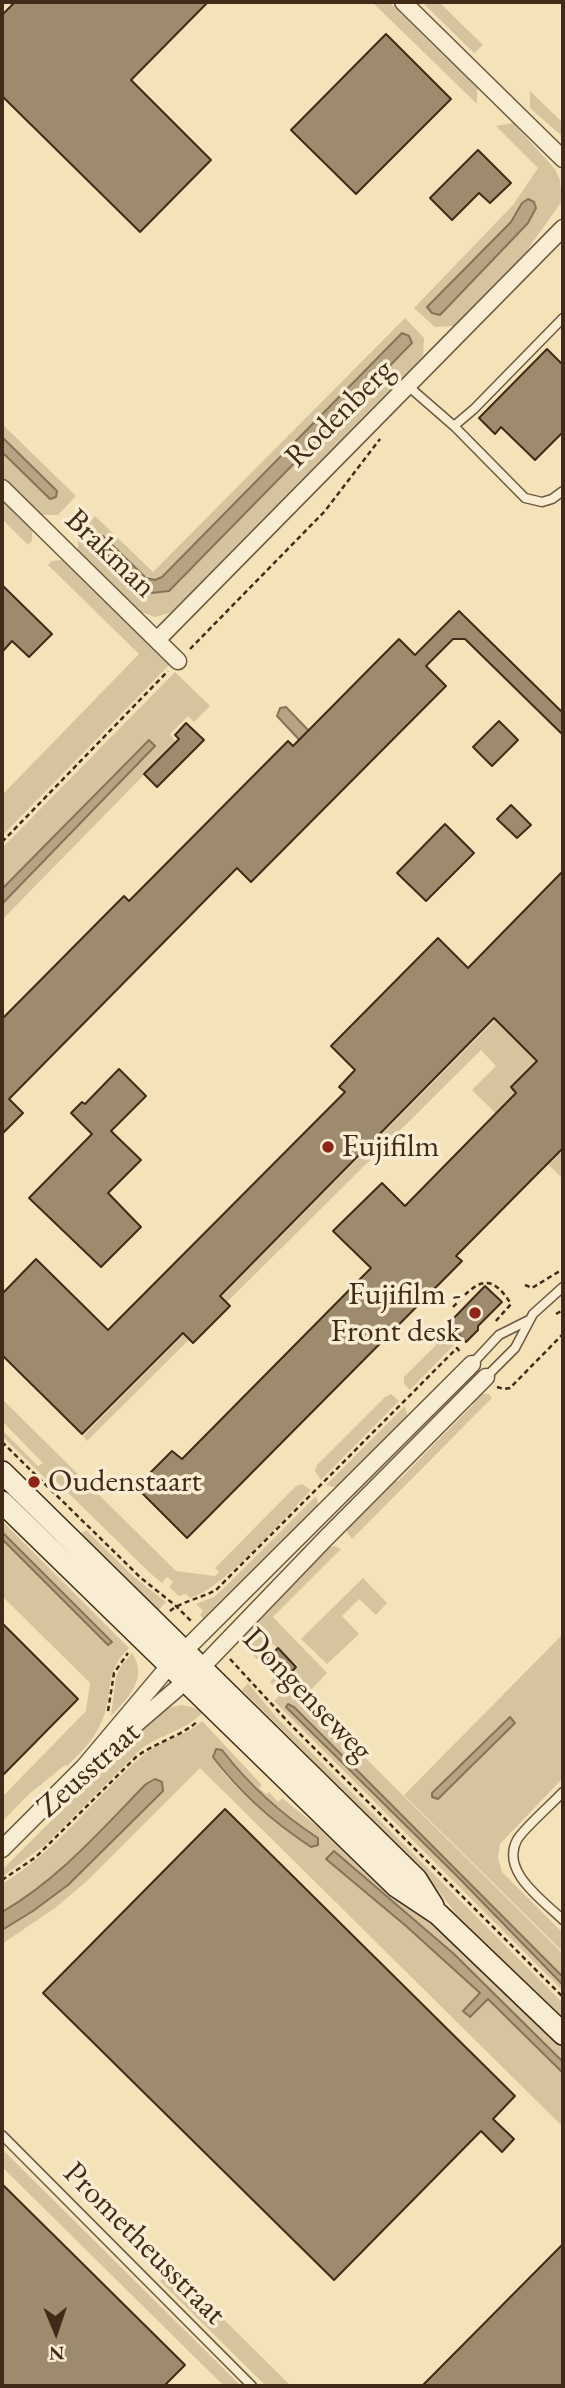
<!DOCTYPE html>
<html>
<head>
<meta charset="utf-8">
<style>
	body { margin:0 }
	#map { position:relative; width:565px; height:2388px; overflow:hidden; background:#f4e3b9; font-family:"EB Garamond",serif }
	canvas { display:block }
	.frame { position:absolute; inset:0; border:4px solid #412a18; pointer-events:none }
	.north { position:absolute; left:21px; top:2297px; width:70px; height:70px; -webkit-text-stroke:5px #f8edd2; paint-order:stroke; rotate:178deg; font-size:19px; font-weight:700; line-height:28px; text-align:center; color:#412a18 }
	.north::after { content:''; display:block; margin:auto; width:24px; height:32px; background:#412a18; clip-path:polygon(50% 0,100% 100%,50% 72%,0 100%) }
</style>
</head>
<body>
<div id="map">
<canvas width="565" height="2388"></canvas>
<div class="frame"></div>
<div class="north">N</div>
</div>
<script>
const ctx = document.querySelector('canvas').getContext('2d');
ctx.lineJoin = 'round';
function paint(path, color) {
  ctx.fillStyle = color;
  ctx.fill(path, 'evenodd');
}
function strokePath(path, color, width, dash) {
  ctx.strokeStyle = color;
  ctx.lineWidth = width;
  ctx.lineCap = dash ? 'butt' : 'round';
  ctx.setLineDash(dash || []);
  ctx.stroke(path);
}
function write(font, color, halo, rows, align = 'center') {
  ctx.font = font + ' "EB Garamond",serif';
  ctx.lineWidth = 7;
  ctx.setLineDash([]);
  ctx.textBaseline = 'middle';
  ctx.strokeStyle = halo;
  ctx.fillStyle = color;
  for (const [text, x, y, turn = 0] of rows) {
    ctx.save();
    ctx.translate(x, y);
    ctx.rotate((+turn || 0) * Math.PI / 180);
    ctx.textAlign = isNaN(turn) ? turn : align;
    if (halo) ctx.strokeText(text, 0, 0);
    ctx.fillText(text, 0, 0);
    ctx.restore();
  }
}
const green = new Path2D(`
	M372,2H389L477,88V104Z
	M422,2H439L483,45L474,53Z
	M530,91L563,123V137L530,108Z
	M513,123L555,169L560,180L562,201L526,252L453,326L435,327L414,308L513,205L538,168L496,126ZM526,199L534,202L536,208L528,223L440,315L432,313L511,222Z
	M405,318L424,338L423,356L170,613L155,617L141,612L78,552V535L95,516L153,572ZM401,333L409,336L412,343L170,591C157,595 149,594 139,585L136,588L138,585L95,543L103,536L145,577L149,575L146,578L156,580L161,577Z
	M2,424L76,496L58,515H41L2,477V452L50,499L57,491L2,437Z
	M2,501L32,531V541L28,545L2,519Z
	M62,560L169,665L2,836V795L139,654L48,565L52,561Z
	M175,672L210,706L194,722L188,716L170,734L176,742L2,920V904L155,746L149,740L139,748L2,889V848Z
	M496,1019H548L563,1034L512,1088L563,1140V1179L472,1090L496,1066L481,1050L87,1441L83,1436Z
	M447,1334L456,1343L410,1390L404,1384V1377Z
	M391,1394L399,1401L321,1480L315,1471L317,1465L385,1397Z
	M480,1394H489L492,1398L352,1539L347,1532V1528L394,1480L398,1481L474,1404L472,1401Z
	M2,1399L176,1571L215,1576L219,1572L215,1568L296,1486L302,1484L311,1490C283,1519 225,1588 190,1598L186,1594L179,1596L169,1587L173,1582L167,1577L162,1583L150,1573L55,1480L51,1484L2,1436V1430L38,1466L43,1463L2,1421Z
	M405,1406L408,1417L337,1488L326,1485Z
	M316,1496L319,1507L207,1622L200,1615L203,1611L196,1604L214,1597L224,1588Z
	M2,1521L129,1648C105,1673 113,1684 105,1713C98,1735 83,1751 67,1766L65,1765L28,1795L2,1822V1797L86,1711L90,1683L2,1596V1539L108,1645L111,1642L2,1532Z
	M86,1530L134,1577L166,1602L154,1615L79,1535Z
	M335,1546L341,1549L273,1617L327,1673L304,1697L563,1954V1977L294,1707L291,1704L286,1707L455,1874L563,1985V1991L274,1701L291,1684L296,1689L300,1685L291,1679L279,1691L270,1682L279,1673L285,1679L298,1666L273,1644L257,1659L243,1645L241,1637L325,1549Z
	M363,1578L387,1603L376,1615L359,1599L342,1616L359,1634L327,1664L301,1639Z
	M563,1634V1778L500,1844L498,1858L502,1872L563,1933V1952L404,1795Z
	M132,1653C149,1678 127,1699 111,1716L116,1677L121,1666Z
	M248,1683L276,1717L563,2003V2019L456,1914L422,1869L242,1690Z
	M181,1705L192,1707L203,1712C186,1731 161,1734 141,1749L45,1845L2,1877V1870L150,1722L165,1709Z
	M202,1721L262,1785L259,1788L266,1794L269,1792L278,1802L282,1798L317,1826L320,1824L418,1909L563,2046V2062L454,1954L334,1852L326,1859L406,1926L480,1993L464,2011L469,2017L488,1998L563,2073V2127L200,1768L87,1881L55,1908L2,1944V1930L33,1911L68,1885L163,1791L162,1782L155,1779L146,1784C100,1831 59,1878 2,1912V1884C57,1851 94,1798 142,1756C160,1740 185,1737 202,1721ZM222,1750C250,1785 280,1813 318,1838L315,1847H311C289,1832 215,1778 213,1752Z
	M2,2149L241,2386H224L2,2167Z
	M173,2269L290,2385L288,2386H266L160,2281Z`);
const water = new Path2D(`
	M528,199L534,202L536,208L528,223L440,315L432,313L427,307L511,222L522,203Z
	M402,333L409,336L412,343L169,591L152,593L139,585L146,578L155,580L162,577Z
	M2,437L57,491L56,497L50,499L2,452Z
	M97,536H103L145,577L138,585L95,543Z
	M286,707L334,757L320,762L277,716L280,708Z
	M149,740L155,746L2,904V889Z
	M2,1532L112,1642L108,1645L2,1539Z
	M288,1704L294,1707L563,1977V1985L455,1874L286,1707Z
	M510,1717L515,1723L438,1799L432,1797V1793Z
	M216,1749L222,1750C249,1785 281,1814 318,1838V1845L311,1847C273,1822 240,1793 213,1757Z
	M155,1779L162,1782L163,1791L68,1885L33,1911L2,1930V1912C59,1879 100,1831 146,1784Z
	M334,1851L454,1954L563,2062V2073L488,1999L470,2017L463,2011L480,1993L406,1926L326,1859Z`);
const building = new Path2D(`
	M15,2H208L131,80L211,160L140,232L2,96V15Z
	M386,34L451,99L356,194L291,130Z
	M478,150L511,183L490,203L479,193L452,220L430,198Z
	M547,349L563,365V432L535,460L501,427L495,434L479,418Z
	M2,585L52,634L29,657L12,641L2,652Z
	M459,611L563,713V735L465,639H453L426,666L446,686L251,882L237,868L9,1099L23,1113L2,1134V1019L124,896L129,901L288,741L293,746L399,639L415,655Z
	M499,721L518,740L492,766L473,747Z
	M186,723L204,740L157,787L144,774L179,739L175,735Z
	M511,805L531,825L517,838L497,819Z
	M445,824L474,853L426,901L397,873Z
	M563,871V1148L456,1256L462,1261L187,1538L136,1487L172,1451L182,1459L371,1268L333,1231L382,1183L405,1206L516,1093L511,1087L537,1061L494,1018L220,1296L230,1306L193,1343L183,1333L82,1434L2,1355V1294L36,1259L108,1330L345,1092L339,1087L355,1070L331,1046L438,938L468,968Z
	M119,1069L146,1096L111,1131L141,1160L108,1193L141,1227L101,1267L29,1198L92,1134L71,1113L82,1102L85,1104Z
	M485,1286L502,1302L478,1326V1330L466,1342L448,1324Z
	M2,1623L78,1699L2,1776Z
	M278,1648L296,1667L285,1679L266,1660Z
	M225,1809L515,2096L493,2119L514,2139L502,2152L481,2131L334,2280L43,1993Z
	M2,2184L185,2365L164,2386H2Z
	M563,2244V2386H422Z`);
const path = new Path2D(`
	M190,649L325,511L380,439
	M2,842L168,671
	M525,1285L532,1288L563,1269
	M453,1307C476,1283 489,1269 511,1304L495,1322
	M556,1314L563,1310
	M497,1387L504,1389L510,1388L563,1334
	M2,1442L141,1578L176,1606L192,1622
	M170,1611C182,1601 202,1598 216,1590L457,1348L461,1353
	M230,1659L290,1724L563,1997
	M108,1711L114,1673L128,1653
	M2,1880L36,1857L136,1757C156,1742 180,1737 198,1721`);
const lane = new Path2D(`
	M408,386L454,426L525,498L542,502L552,499L563,491
	M454,426L474,409L563,318
	M472,1364L499,1335L529,1320
	M486,1377L515,1348L533,1314L563,1287
	M563,1792C554,1802 522,1830 517,1840C500,1872 544,1901 563,1920
	M2,2135L252,2386`);
const street = new Path2D(`
	M403,2L563,159
	M2,488L178,661
	M157,640L563,228
	M116,1741L201,1668L326,1538L486,1377
	M2,1849L84,1767L169,1666L472,1364`);
const secondary = new Path2D(`
	M2,1472L416,1879L433,1906
	M2,1502L396,1886L438,1914L563,2034`);
const markers = [
	[328,1147,7,"#8f2418"],
	[475,1313,7,"#8f2418"],
	[34,1482,7,"#8f2418"]
];
const streetNames = [
	["Rodenberg",340,414,-45],
	["Brakman",110,554,44],
	["Dongenseweg",307,1695,46],
	["Zeusstraat",89,1770,-42],
	["Prometheusstraat",144,2244,45]
];
const poiNames = [
	["Fujifilm",342,1147],
	["Fujifilm -",461,1295,"right"],
	["Front desk",461,1332,"right"],
	["Oudenstaart",48,1482]
];
paint(green, '#d6c49e');
paint(water, '#b7a482');
strokePath(water, '#887358', 2);
paint(building, '#9e8a6c');
strokePath(building, '#412a18', 2);
strokePath(lane, '#6e5840', 11);
strokePath(street, '#6e5840', 19);
strokePath(secondary, '#412a18', 24);
strokePath(path, '#412a18', 2.5, [5, 3.5]);
strokePath(lane, '#f8edd2', 8);
strokePath(street, '#f8edd2', 16);
strokePath(secondary, '#f8edd2', 21);
for (const [x, y, r, color] of markers) {
  const dot = new Path2D();
  dot.arc(x, y, r, 0, 2 * Math.PI);
  ctx.fillStyle = color;
  ctx.fill(dot);
  strokePath(dot, '#f8edd2', 2.5);
}
write('32px', '#412a18', '#f8edd2', streetNames);
write('32px', '#412a18', '#f8edd2', poiNames, 'left');
</script>
</body>
</html>
